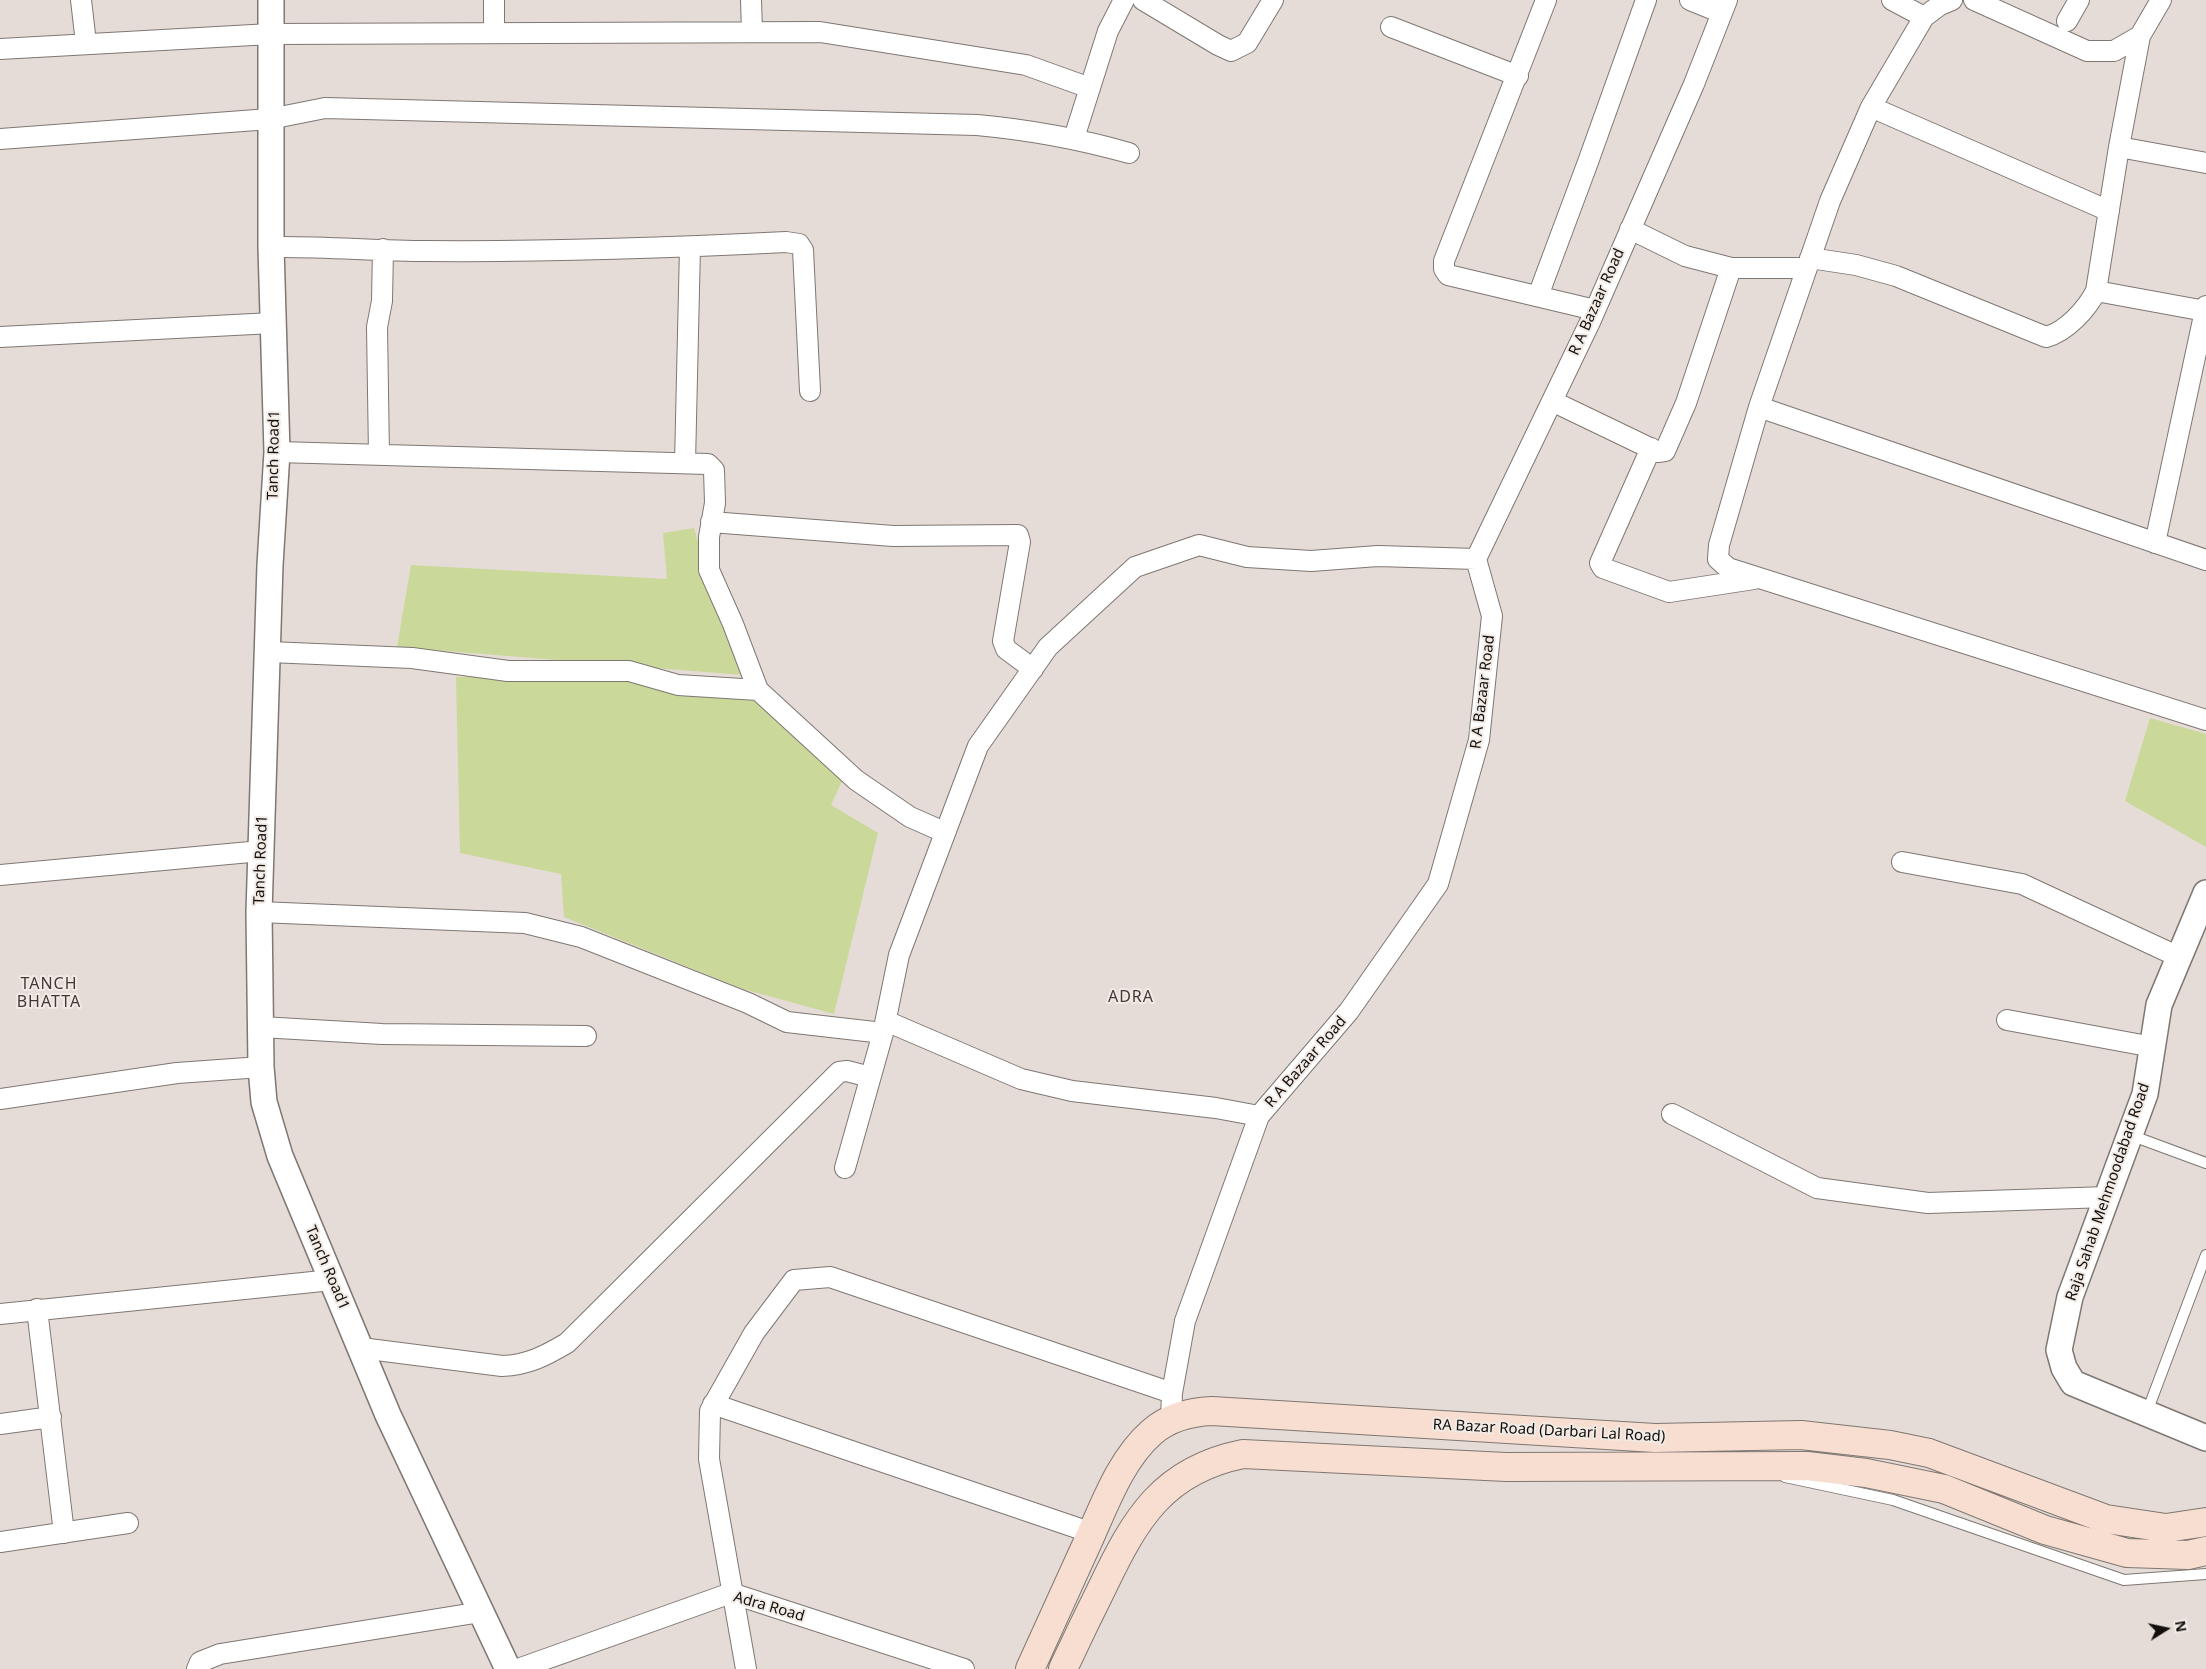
<!DOCTYPE html>
<html>
<head>
<meta charset="utf-8">
<style>
	body { margin:0 }
	#map { position:relative; width:2206px; height:1669px; overflow:hidden; background:#e5dcd7; font-family:"Noto Sans",sans-serif }
	canvas { display:block }
	.north { position:absolute; left:2141px; top:1604px; width:50px; height:50px; -webkit-text-stroke:4px #f2eae4; paint-order:stroke; rotate:80deg; font-size:14px; font-weight:700; line-height:20px; text-align:center; color:#120f0d }
	.north::after { content:''; display:block; margin:auto; width:18px; height:22px; background:#120f0d; clip-path:polygon(50% 0,100% 100%,50% 72%,0 100%) }
</style>
</head>
<body>
<div id="map">
<canvas width="2206" height="1669"></canvas>
<div class="north">N</div>
</div>
<script>
const ctx = document.querySelector('canvas').getContext('2d');
ctx.lineJoin = 'round';
function paint(path, color) {
  ctx.fillStyle = color;
  ctx.fill(path, 'evenodd');
}
function strokePath(path, color, width, dash) {
  ctx.strokeStyle = color;
  ctx.lineWidth = width;
  ctx.lineCap = dash ? 'butt' : 'round';
  ctx.setLineDash(dash || []);
  ctx.stroke(path);
}
function write(font, color, halo, rows, align = 'center') {
  ctx.font = font + ' "Noto Sans",sans-serif';
  ctx.lineWidth = 4;
  ctx.setLineDash([]);
  ctx.textBaseline = 'middle';
  ctx.strokeStyle = halo;
  ctx.fillStyle = color;
  for (const [text, x, y, turn = 0] of rows) {
    ctx.save();
    ctx.translate(x, y);
    ctx.rotate((+turn || 0) * Math.PI / 180);
    ctx.textAlign = isNaN(turn) ? turn : align;
    if (halo) ctx.strokeText(text, 0, 0);
    ctx.fillText(text, 0, 0);
    ctx.restore();
  }
}
const green = new Path2D(`
	M694,528L726,634L742,675L397,647L411,565L667,579L663,533Z
	M456,677H629L758,701L843,779L831,805L878,833L834,1014L743,989L564,917L561,874L460,853Z
	M2150,718L2206,734V847L2125,801Z`);
const service = new Path2D(`
	M2130,1135L2206,1163
	M2147,1412L2206,1255
	M1785,1477L1893,1500L2124,1580L2206,1574`);
const minor = new Path2D(`
	M81,0L86,43
	M494,0V33
	M751,0L752,31
	M1143,0L1218,45L1231,51L1247,43L1273,0
	M1546,0L1444,261V269L1448,275L1595,310
	M1690,0L1722,13
	M1892,0L1924,17
	M1952,0L1940,5L1924,17L1871,107L1830,201L1759,407L1719,545L1718,559L1728,568L2206,720
	M1974,0L2087,51H2114L2140,36L2161,0
	M2067,21L2079,0
	M1391,27L1518,76
	M0,49L271,34L820,32L1026,65L1090,88
	M1871,107L2109,211
	M1074,138L1108,31L1124,0
	M0,139L270,119L325,108L977,125C1032,130 1076,138 1129,153
	M2119,147L2206,163
	M1630,229L1685,256L1731,268H1806
	M271,247C323,246 375,251 427,251C546,252 667,248 786,242L799,244L803,250L810,391
	M1810,258L1856,265L1896,276L2046,337C2066,332 2087,309 2096,291L2119,147L2140,36
	M2096,291L2205,311
	M1538,296L1588,162L1646,0
	M0,337L273,323
	M1552,401L1658,452L1665,451L1686,403L1731,268
	M1759,407L2206,560
	M1651,448L1600,563L1603,568L1669,592L1754,579
	M277,452L708,464L714,470L715,503L709,537V570L733,624L758,690
	M379,455L377,327L382,301L383,249
	M685,463L690,247
	M711,522L893,536L1018,535L1020,542L1003,641L1006,649L1033,669
	M2155,543L2206,306
	M269,652L412,658L508,671H629L678,685L758,690L856,780L910,817L944,832
	M1902,862L2022,884L2179,957
	M0,875L261,851
	M259,912L525,923L581,937L748,1003L787,1022L883,1033
	M2007,1020L2153,1047
	M886,1021L1021,1079L1072,1091L1216,1108L1259,1116
	M261,1027L382,1034L586,1036
	M0,1099L177,1073L261,1067
	M1672,1114L1817,1188L1928,1203L2107,1197
	M845,1168L883,1033L899,955L978,746L1048,647L1135,567L1199,545L1247,557L1311,561L1378,556L1476,559
	M37,1309L64,1533
	M0,1314L332,1280
	M361,1348L502,1366C528,1365 545,1356 567,1343L839,1072L847,1071L870,1077
	M713,1404L1092,1533
	M1171,1420L1172,1393L1185,1321L1259,1116L1349,1011L1438,884L1479,740L1492,616L1476,559L1590,322L1694,84L1727,0
	M0,1424L51,1417
	M0,1542L128,1523
	M197,1669L200,1662L220,1654L481,1612
	M518,1669L731,1593L964,1669
	M746,1669L709,1459L710,1411L754,1333L794,1280L830,1277L1172,1393`);
const tertiary = new Path2D(`
	M271,0V247L277,452L270,565L259,912L261,1067L264,1102L280,1156L388,1415L508,1669
	M2206,893L2159,1005L2145,1094L2070,1297L2059,1350L2064,1368L2073,1383L2206,1438`);
const secondary = new Path2D(`
	M1030,1669C1050,1625 1070,1581 1090,1537C1106,1501 1122,1458 1152,1432C1169,1417 1190,1412 1212,1411L1655,1438L1801,1435L1890,1445L1929,1453L2106,1519L2166,1528L2206,1522
	M1063,1669C1076,1641 1089,1614 1103,1586C1135,1519 1163,1470 1243,1454L1506,1467L1807,1466L1866,1473L1944,1489L2045,1530L2127,1553L2188,1555L2206,1551`);
const streetNames = [
	["R A Bazaar Road",1597,302,-66],
	["Tanch Road1",274,455,-89],
	["R A Bazaar Road",1483,692,-83],
	["Tanch Road1",261,860,-88],
	["R A Bazaar Road",1306,1062,-49],
	["Raja Sahab Mehmoodabad Road",2108,1192,-71],
	["Tanch Road1",327,1268,67],
	["RA Bazar Road (Darbari Lal Road)",1549,1431,3],
	["Adra Road",769,1607,16]
];
const neighbourhoodNames = [
	["TANCH",49,984],
	["BHATTA",49,1002],
	["ADRA",1131,997]
];
paint(green, '#cad99a');
strokePath(service, '#7f7772', 12);
strokePath(minor, '#7f7772', 22);
strokePath(tertiary, '#7f7772', 28);
strokePath(secondary, '#7f7772', 30);
strokePath(service, '#fff', 10);
strokePath(minor, '#fff', 20);
strokePath(tertiary, '#fff', 25);
strokePath(secondary, '#f7ded0', 28);
write('15px', '#120f0d', '#f2eae4', streetNames);
ctx.letterSpacing = '1px';
write('16px', '#403935', '#f2eae4', neighbourhoodNames);
ctx.letterSpacing = '0px';
</script>
</body>
</html>
